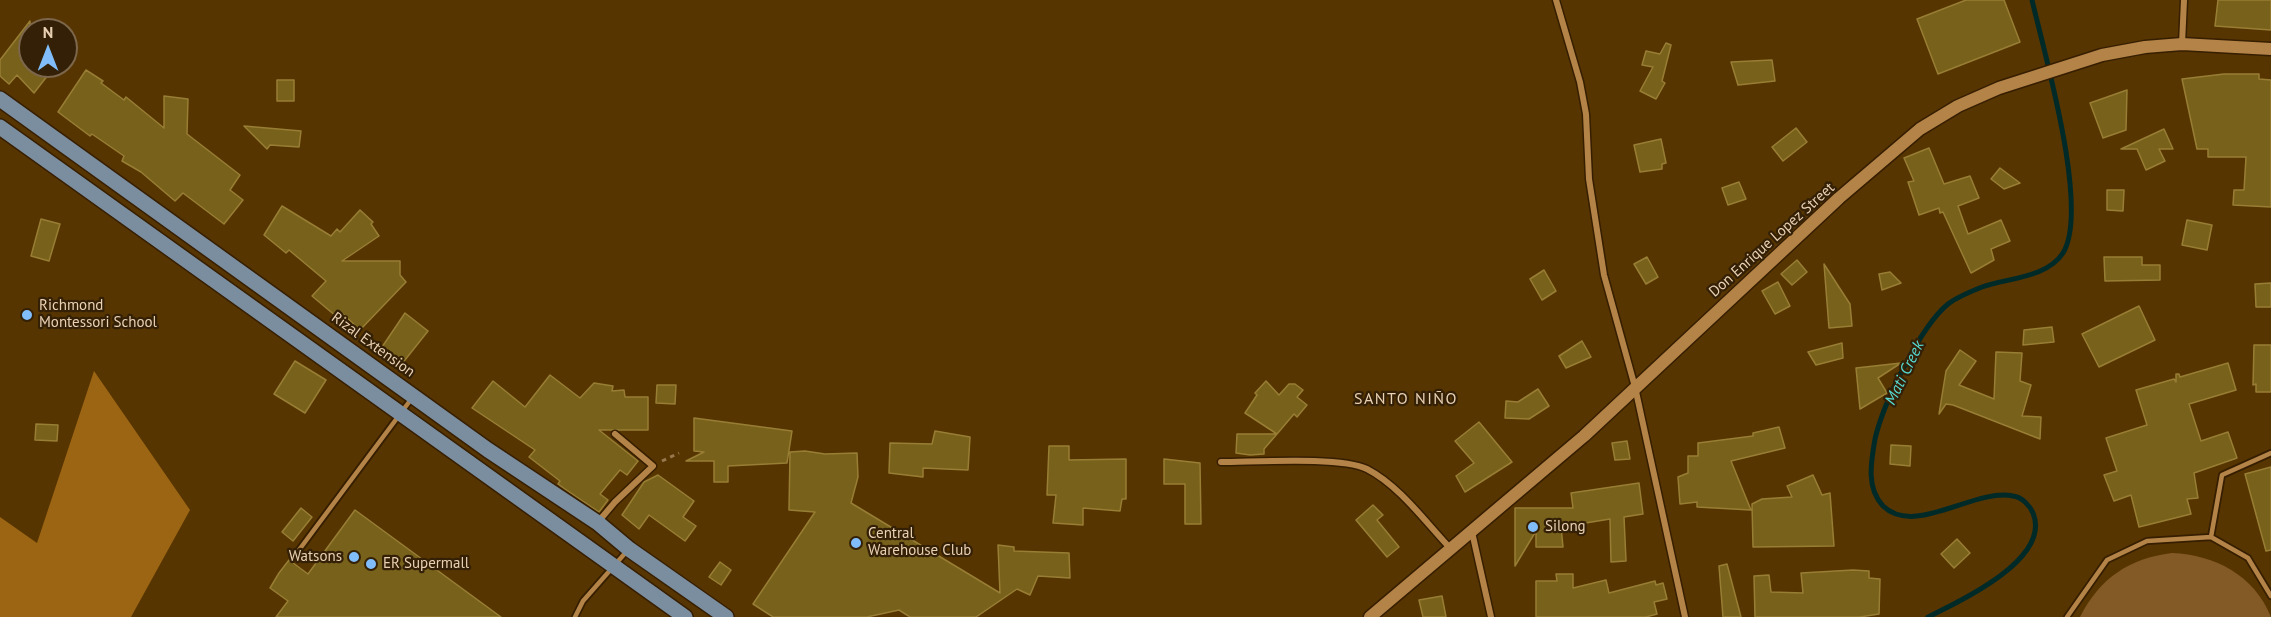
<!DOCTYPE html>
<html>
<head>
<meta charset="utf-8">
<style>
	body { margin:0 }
	#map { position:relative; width:2271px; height:617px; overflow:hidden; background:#573500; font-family:"PT Sans",sans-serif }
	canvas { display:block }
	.north { position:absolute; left:18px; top:18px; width:60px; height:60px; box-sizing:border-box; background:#332006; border:2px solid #7d674c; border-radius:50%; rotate:0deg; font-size:16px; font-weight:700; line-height:24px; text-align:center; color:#ebd1b4 }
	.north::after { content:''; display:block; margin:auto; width:21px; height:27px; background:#81bdfa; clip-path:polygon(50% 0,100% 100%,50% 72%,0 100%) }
</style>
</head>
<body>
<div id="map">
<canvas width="2271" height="617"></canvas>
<div class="north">N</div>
</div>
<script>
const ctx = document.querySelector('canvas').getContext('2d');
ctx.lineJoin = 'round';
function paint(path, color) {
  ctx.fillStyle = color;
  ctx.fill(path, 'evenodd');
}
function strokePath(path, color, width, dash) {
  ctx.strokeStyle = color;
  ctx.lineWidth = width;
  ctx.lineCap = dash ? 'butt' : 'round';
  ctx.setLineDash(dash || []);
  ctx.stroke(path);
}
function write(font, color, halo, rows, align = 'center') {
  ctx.font = font + ' "PT Sans",sans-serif';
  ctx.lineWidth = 4.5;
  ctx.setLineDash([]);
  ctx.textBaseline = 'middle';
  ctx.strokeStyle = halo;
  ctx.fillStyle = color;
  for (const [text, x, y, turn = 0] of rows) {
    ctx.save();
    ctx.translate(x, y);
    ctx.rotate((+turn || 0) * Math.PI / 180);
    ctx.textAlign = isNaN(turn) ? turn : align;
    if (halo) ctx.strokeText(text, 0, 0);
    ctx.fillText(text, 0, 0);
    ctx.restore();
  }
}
const green = new Path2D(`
	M2172,553C2215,555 2254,575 2271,617H2080C2099,579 2129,558 2172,553Z`);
const forest = new Path2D(`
	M94,371L190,510L131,617H0V517L37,543Z`);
const stream = new Path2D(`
	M1928,617C1959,602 2052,559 2033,513C2030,506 2022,497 2013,496C1974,488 1915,537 1883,506C1866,488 1871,462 1875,439C1883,404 1920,327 1948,304C1957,297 1972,291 1982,287C2007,278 2047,278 2063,253C2090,209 2044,52 2032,0`);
const building = new Path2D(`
	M1966,0H2004L2020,42L1938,74L1917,19Z
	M2218,0H2271V30L2215,26Z
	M30,21V66H55L34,93L17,75L9,84L0,76V60Z
	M1666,43L1671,45L1662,81L1665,83L1656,99L1640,91L1653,67L1642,65L1646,51L1660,54Z
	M1772,60L1775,81L1738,85L1731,62Z
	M86,70L103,81L101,83L124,100L126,97L164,128V96L188,99L187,134L240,175L230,190L243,200L224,224L183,193L175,201L141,172L122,161L124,156L92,134L90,136L58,112Z
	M2224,74H2259V79L2271,80V207L2233,205L2234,190H2244L2246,157H2208V149H2197L2182,79Z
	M277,80H294V101H277Z
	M2127,90L2126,130L2103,138L2090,103Z
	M244,126L301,131L299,147L270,145L267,149Z
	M1796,128L1807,142L1783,161L1772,147Z
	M2164,129L2173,149H2159L2165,161L2146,170L2137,149H2121Z
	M1661,139L1666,163L1662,164V169L1640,172L1634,145Z
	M1929,148L1944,184L1970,176L1979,198L1958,206L1968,234L2001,220L2010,241L1991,249L1994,260L1971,273L1943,212L1940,213L1939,208L1919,215L1908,182L1914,181L1904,158Z
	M2000,168L2020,183L2004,189L1991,179Z
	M1739,182L1746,199L1728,205L1722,188Z
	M2107,190H2124L2123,211L2107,210Z
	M282,206L331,236L337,229L340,232L360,210L373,222L371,224L379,236L342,261H400V275L406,282L360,330L341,312L337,317L312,296L326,281L289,250L286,253L264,235Z
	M41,219L60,224L49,261L31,256Z
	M2187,220L2212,225L2207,250L2182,245Z
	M1647,257L1658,277L1646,284L1634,264Z
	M2104,257H2142V265H2160V280L2105,281Z
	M1797,260L1807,272L1792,285L1781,274Z
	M1824,264L1850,304L1852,326L1829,328Z
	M1544,270L1556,291L1542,300L1530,279Z
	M1890,272L1901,283L1882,290L1879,274Z
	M1778,282L1790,306L1775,314L1762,291Z
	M2271,283V307H2256L2255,284Z
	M2139,306L2155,340L2099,367L2082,334Z
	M405,313L428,331L401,365L380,350Z
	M2052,327L2054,342L2023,345L2024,330Z
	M1582,341L1591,357L1566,368L1559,356Z
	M1842,343L1843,358L1816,365L1808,352Z
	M2254,345H2271V392H2256V384L2253,385Z
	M1960,350L1976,361L1959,385L1994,399L1996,352L2022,353L2020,381L2031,385L2022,416L2041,417L2040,439L1953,405L1946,404L1939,414L1946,371Z
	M295,361L326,380L305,413L274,394Z
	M1901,363L1878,378L1887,393L1860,409L1856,368Z
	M2228,363L2236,390L2189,404L2201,441L2228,432L2237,458L2194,473L2198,498L2187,499L2191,514L2139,527L2131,495L2114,501L2104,475L2117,471L2106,438L2147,425L2136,390L2174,379L2176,382V374H2179L2180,377Z
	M550,375L580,398L594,383L613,386L612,391L624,390L625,397H648V430H599L638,461L627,475L620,470L600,494L608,500L599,512L565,489L558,484L560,481L529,457L535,450L472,408L493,381L525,407Z
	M1266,381L1279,395L1289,384H1295L1303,390L1297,397L1307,405L1297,417L1294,414L1277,434L1245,413L1257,395L1255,393Z
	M657,385H676L675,404L656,403Z
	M1538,389L1549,406L1529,419L1505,418L1506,401L1518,402Z
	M694,418L792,431L787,463L728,466V482H714V461H686L704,452L694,451Z
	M1479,422L1512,462L1465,492L1456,476L1474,463L1455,441Z
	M36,424L58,425L57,441L35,440Z
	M1779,427L1785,448L1731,461L1751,510L1697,507V502L1680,504L1678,477L1688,473V456H1698V443L1753,436V433Z
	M935,431L970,437L968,470L923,468V477L889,473L890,443L932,444Z
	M1237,434H1277L1264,449V454L1250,455L1236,453Z
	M1627,441L1630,459L1615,460L1612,443Z
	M1891,445L1911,446L1910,466L1890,464Z
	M1049,446H1069V460L1126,459V499H1122L1120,511L1083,508V525L1053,523L1056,495H1047Z
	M805,451L825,454L857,453L858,477L851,503L1000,593L998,545L1014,547V551L1069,553L1070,578L1038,576L1030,595L1017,589L976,617H910L899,610L867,617H773L753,604L815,512L789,510L790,452Z
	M1164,459L1200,463L1201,524H1185V484H1164Z
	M2271,467V550L2266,551L2245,474Z
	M658,475L694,501L683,517L696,526L685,541L649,515L639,529L622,515L644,482Z
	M1813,475L1822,495L1830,493L1834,546L1753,547L1752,504L1762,499L1792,497L1787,486Z
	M1639,483L1643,514L1624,517L1626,561L1611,562L1610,519L1561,527L1563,547H1536V531L1515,566V508H1573L1571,493Z
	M1373,505L1383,515L1377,520L1399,547L1387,557L1356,520Z
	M301,508L312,517L293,541L282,532Z
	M355,510L501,617H276L288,601L270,588L279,573L289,560L308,574Z
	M1957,539L1970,553L1954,568L1941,554Z
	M720,562L731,570L721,585L709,577Z
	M1727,564L1741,617H1723L1719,566Z
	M1853,570L1869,571V578L1880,579L1879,614L1860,617H1755L1754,576L1769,575L1771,592L1803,593L1801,573Z
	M1556,574H1573V588L1606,580L1609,593L1655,581L1656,585L1663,583L1667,599L1654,602L1657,614L1646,617H1536V581H1557Z
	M1442,596L1446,617H1423L1419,600Z`);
const path = new Path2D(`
	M662,461L679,453`);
const lane = new Path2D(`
	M2271,453L2222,475L2211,537L2248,558L2271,596
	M299,550L412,398
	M575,617L583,601L627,551
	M2067,617L2107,560L2147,541L2211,537`);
const street = new Path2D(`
	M1556,0L1580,82L1586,114L1589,179L1604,275L1635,387L1685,617
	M2182,44L2184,0
	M1221,462C1254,462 1341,456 1367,469C1400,486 1426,523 1451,549
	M598,522L615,502L653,466L615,434
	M1472,532L1491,617`);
const secondary = new Path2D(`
	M1370,617L1584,436L1839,198L1920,129L1958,106L1999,88L2102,55L2145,47L2182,44L2271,49`);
const primary = new Path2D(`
	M0,99L488,450L598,523L629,549L726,617
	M0,127L685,617`);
const markers = [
	[27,315,6,"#81bdfa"],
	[1533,527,6,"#81bdfa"],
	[856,543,6,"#81bdfa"],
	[354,557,6,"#81bdfa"],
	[371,564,6,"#81bdfa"]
];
const streetNames = [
	["Don Enrique Lopez Street",1772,240,-42],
	["Rizal Extension",373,345,36]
];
const poiNames = [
	["Richmond",39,306],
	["Montessori School",39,323],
	["Silong",1545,527],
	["Central",868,534],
	["Warehouse Club",868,551],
	["Watsons",342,557,"right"],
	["ER Supermall",383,564]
];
const waterNames = [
	["Mati Creek",1905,373,-64]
];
const neighbourhoodNames = [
	["SANTO NIÑO",1406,399]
];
paint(green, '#835a26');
paint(forest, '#9c6513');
strokePath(stream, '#002a28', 5);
paint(building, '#78611b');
strokePath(building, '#987e35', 1.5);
strokePath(lane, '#361e00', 8);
strokePath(street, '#361e00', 9);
strokePath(secondary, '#361e00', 15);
strokePath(primary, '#361e00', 18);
strokePath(path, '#98794f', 3, [4.5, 4.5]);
strokePath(lane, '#b48347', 4.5);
strokePath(street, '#b48347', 6);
strokePath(secondary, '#b48347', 12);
strokePath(primary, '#7a8e9f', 15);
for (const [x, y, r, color] of markers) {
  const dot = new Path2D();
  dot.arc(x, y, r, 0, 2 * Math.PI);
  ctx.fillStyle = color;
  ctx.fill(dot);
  strokePath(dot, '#332006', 2);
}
write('15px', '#ebd1b4', '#332006', streetNames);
write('15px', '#ebd1b4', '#332006', poiNames, 'left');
write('italic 16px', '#57dad3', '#332006', waterNames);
ctx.letterSpacing = '1.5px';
write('16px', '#ebd1b4', '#332006', neighbourhoodNames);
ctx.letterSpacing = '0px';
</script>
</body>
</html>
